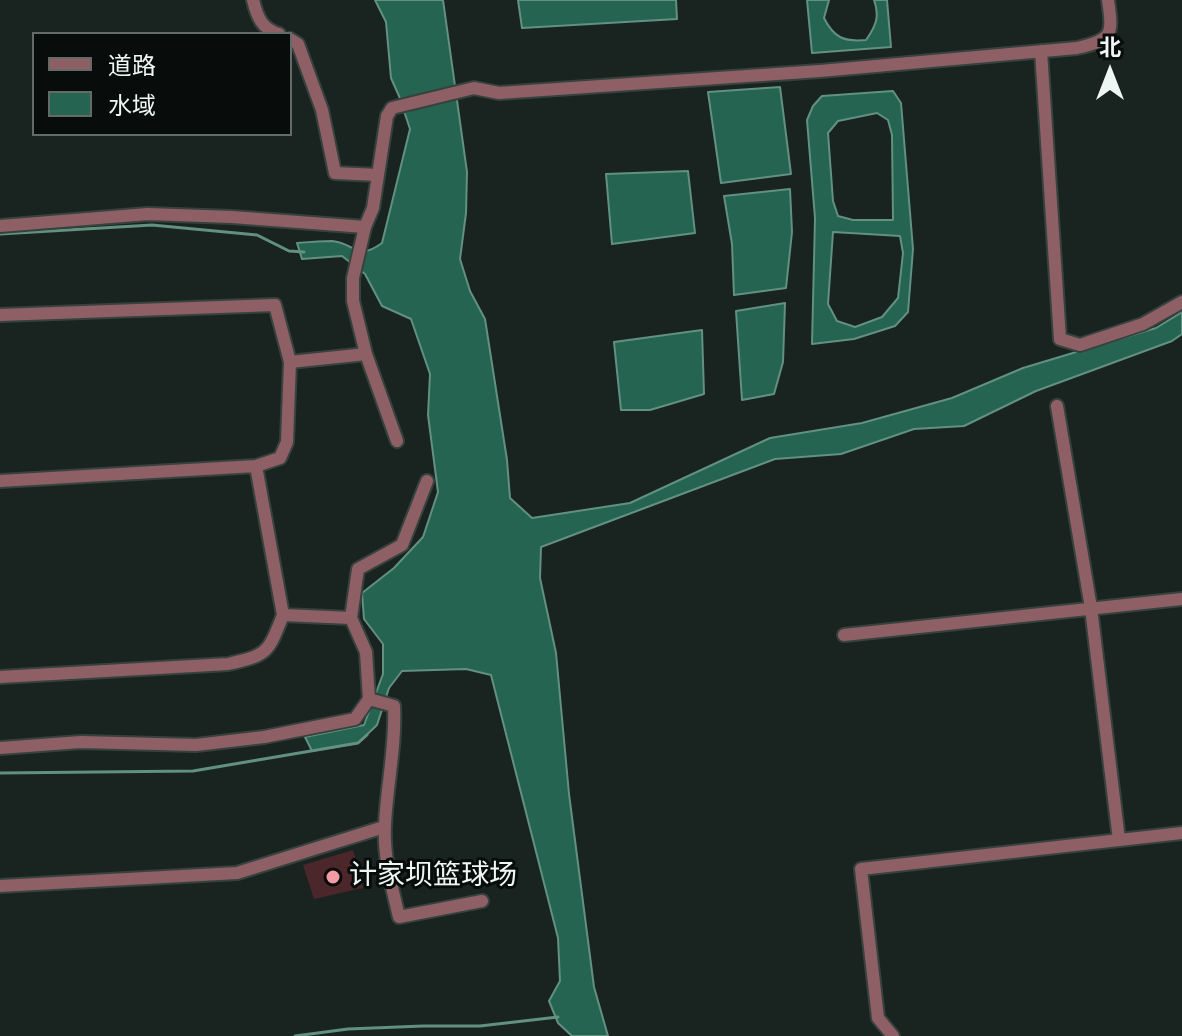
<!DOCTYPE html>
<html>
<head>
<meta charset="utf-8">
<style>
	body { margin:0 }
	#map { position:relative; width:1182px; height:1036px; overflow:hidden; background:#192420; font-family:"Nunito Sans","Noto Sans SC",sans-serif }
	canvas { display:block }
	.legend { position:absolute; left:32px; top:32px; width:260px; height:104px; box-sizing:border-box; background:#080c0b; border:2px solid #646a68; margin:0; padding:10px 14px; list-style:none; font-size:24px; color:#eff7f4 }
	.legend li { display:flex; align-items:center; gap:16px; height:40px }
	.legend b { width:40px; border:2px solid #646a68 }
	.north { position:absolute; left:1070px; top:32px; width:80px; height:80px; -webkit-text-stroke:6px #080c0b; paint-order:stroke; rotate:0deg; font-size:22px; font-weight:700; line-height:32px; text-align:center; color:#eff7f4 }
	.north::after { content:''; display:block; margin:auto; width:28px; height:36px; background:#eff7f4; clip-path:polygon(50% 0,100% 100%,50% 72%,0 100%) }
</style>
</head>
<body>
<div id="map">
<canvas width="1182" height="1036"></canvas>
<ul class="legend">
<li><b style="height:10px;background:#8e6065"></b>道路</li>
<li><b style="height:22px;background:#256450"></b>水域</li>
</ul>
<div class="north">北</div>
</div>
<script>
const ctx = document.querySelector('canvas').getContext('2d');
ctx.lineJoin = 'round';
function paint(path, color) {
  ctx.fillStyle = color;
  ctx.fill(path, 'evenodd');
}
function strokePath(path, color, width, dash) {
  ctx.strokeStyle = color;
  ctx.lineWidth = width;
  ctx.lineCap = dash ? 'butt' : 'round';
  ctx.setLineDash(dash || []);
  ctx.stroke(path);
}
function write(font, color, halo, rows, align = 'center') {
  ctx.font = font + ' "Nunito Sans","Noto Sans SC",sans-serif';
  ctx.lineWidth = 6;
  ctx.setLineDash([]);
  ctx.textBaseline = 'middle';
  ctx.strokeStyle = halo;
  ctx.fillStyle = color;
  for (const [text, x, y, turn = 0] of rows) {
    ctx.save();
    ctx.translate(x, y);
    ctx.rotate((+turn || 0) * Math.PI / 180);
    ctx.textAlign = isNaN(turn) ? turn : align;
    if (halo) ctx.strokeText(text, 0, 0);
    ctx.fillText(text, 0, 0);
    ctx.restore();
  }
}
const green = new Path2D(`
	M353,850L363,888L314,899L303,865Z`);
const water = new Path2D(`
	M375,0H443L467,172L466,213L460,259L470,291L485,319L507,460L510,498L532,518L630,503L770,438L862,423L952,398L1023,368L1156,328L1182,312V334L1172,341L1036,391L964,426L914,429L841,454L775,459L541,547L540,578L556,653L569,794L594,987L608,1036H572L558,1023L549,1001L560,981L558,938L491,675L466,669L402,671L389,688L377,725L358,743L312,751L305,737L364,725L383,674V644L364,619L362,593L394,568L423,537L438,492L428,415L430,374L411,319L382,306L365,274L342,256L302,259L297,243C309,242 321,241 332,241C356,243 356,262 382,243L410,129L399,96L391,78L386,22Z
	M518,0H676L677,19L522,28Z
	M807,0H829L824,18C834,38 844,42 866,40C876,26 880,16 874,0H887L891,47L812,53Z
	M780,87L791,174L721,183L708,92Z
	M893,91L901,103L913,249L908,312L895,326L854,339L812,344L815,218L807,120L813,106L822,96ZM877,113L888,120L892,135L893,220H853L838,216L833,201L828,133L838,121ZM833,232L900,236L903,253L898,298L882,317L855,327L837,321L828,304Z
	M688,171L695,233L612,244L606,174Z
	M790,189L792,232L786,288L734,295L732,244L724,196Z
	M785,303L783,362L774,394L742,400L736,311Z
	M702,330L704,394L650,410H621L614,342Z`);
const stream = new Path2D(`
	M0,234L152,225L257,235L289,251L304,252
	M0,773L193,771L358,743L367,735
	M295,1036L348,1029L423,1026H480L558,1017`);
const street = new Path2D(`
	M253,0C257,17 262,29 279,34
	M290,39L298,44L322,110L335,173L378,175
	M1041,51L1060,339L1080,345L1143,324L1182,302
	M0,226L148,214L232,217L365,227L373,208L387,116L392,108L474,88L499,93L820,71L1077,48C1113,40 1113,35 1108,0
	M0,315L275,305L290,362L287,442L280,458L256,466L0,481
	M366,354L397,441
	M290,362L366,354L353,301V278L365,227
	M1057,406L1091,608L1119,840
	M256,466L283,615L351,618L366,652L369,699L394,706C396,746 387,784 385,824C383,856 392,887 399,917L482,901
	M351,618L358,569L402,545L427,481
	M844,635L1182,599
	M0,677L228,664C268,655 268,653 283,615
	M0,748L81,742L196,745L264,737L355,719L369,699
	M0,886L237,873L384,827
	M893,1036L878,1018L861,869L1182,833`);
const markers = [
	[333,877,8,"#f49aa4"]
];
const poiNames = [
	["计家坝篮球场",349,877]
];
paint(green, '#4b262a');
paint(water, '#256450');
strokePath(water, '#629081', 2);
strokePath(stream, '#629081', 3);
strokePath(street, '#37423e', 16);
strokePath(street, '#8e6065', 12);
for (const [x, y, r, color] of markers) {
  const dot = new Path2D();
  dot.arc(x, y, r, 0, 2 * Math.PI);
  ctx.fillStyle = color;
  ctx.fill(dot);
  strokePath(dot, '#080c0b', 3);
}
write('28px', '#eff7f4', '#080c0b', poiNames, 'left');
</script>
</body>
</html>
